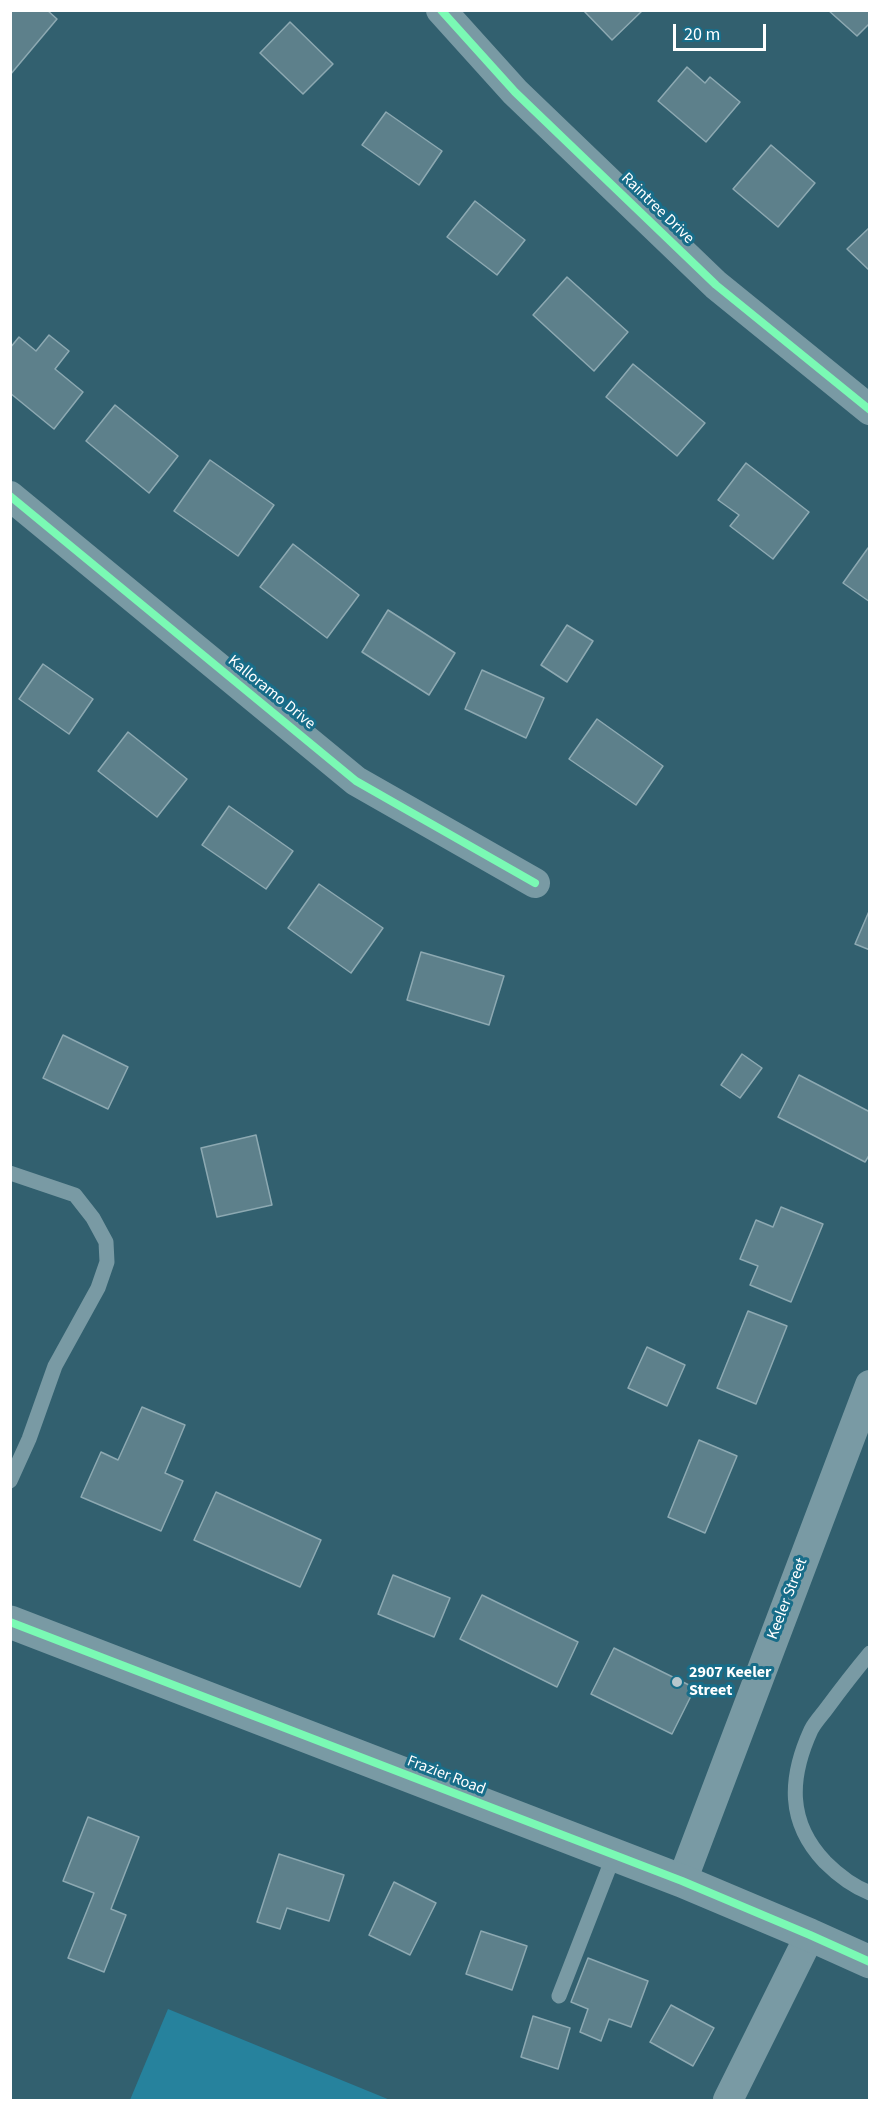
<!DOCTYPE html>
<html>
<head>
<meta charset="utf-8">
<style>
	body { margin:0 }
	#map { position:relative; width:880px; height:2111px; overflow:hidden; background:#32606f; font-family:"Source Sans 3",sans-serif }
	canvas { display:block }
	.frame { position:absolute; inset:0; border:12px solid #fff; pointer-events:none }
	.scale { position:absolute; left:673px; top:24px; width:93px; height:27px; box-sizing:border-box; border:3px solid #fff; border-top:0; padding-left:8px; font-size:18px; line-height:21px; white-space:nowrap; color:#fff; -webkit-text-stroke:4px #186d89; paint-order:stroke }
</style>
</head>
<body>
<div id="map">
<canvas width="880" height="2111"></canvas>
<div class="frame"></div>
<div class="scale">20 m</div>
</div>
<script>
const ctx = document.querySelector('canvas').getContext('2d');
ctx.lineJoin = 'round';
function paint(path, color) {
  ctx.fillStyle = color;
  ctx.fill(path, 'evenodd');
}
function strokePath(path, color, width, dash) {
  ctx.strokeStyle = color;
  ctx.lineWidth = width;
  ctx.lineCap = dash ? 'butt' : 'round';
  ctx.setLineDash(dash || []);
  ctx.stroke(path);
}
function write(font, color, halo, rows, align = 'center') {
  ctx.font = font + ' "Source Sans 3",sans-serif';
  ctx.lineWidth = 6;
  ctx.setLineDash([]);
  ctx.textBaseline = 'middle';
  ctx.strokeStyle = halo;
  ctx.fillStyle = color;
  for (const [text, x, y, turn = 0] of rows) {
    ctx.save();
    ctx.translate(x, y);
    ctx.rotate((+turn || 0) * Math.PI / 180);
    ctx.textAlign = isNaN(turn) ? turn : align;
    if (halo) ctx.strokeText(text, 0, 0);
    ctx.fillText(text, 0, 0);
    ctx.restore();
  }
}
const green = new Path2D(`
	M168,2009L390,2100H130Z`);
const building = new Path2D(`
	M10,10H47L57,19L10,75Z
	M583,10H643L612,40Z
	M828,10H870V23L857,36Z
	M290,22L333,64L303,94L260,53Z
	M687,67L705,83L710,77L740,102L706,142L658,101Z
	M386,112L442,151L419,185L362,145Z
	M771,145L815,183L778,227L733,189Z
	M475,201L525,240L497,275L447,237Z
	M870,227V271L847,249Z
	M567,277L628,332L594,371L533,315Z
	M49,335L69,351L55,369L83,392L54,429L10,393V348L19,337L36,351Z
	M633,364L705,423L677,456L606,397Z
	M115,405L178,456L149,493L86,441Z
	M210,460L274,505L238,556L174,511Z
	M746,463L809,512L773,559L730,526L739,515L718,500Z
	M293,544L359,595L327,638L260,587Z
	M868,548L870,549V602L843,583Z
	M388,610L455,653L429,695L362,652Z
	M567,625L593,641L567,682L541,665Z
	M43,664L93,699L69,734L19,699Z
	M482,670L544,698L526,738L465,709Z
	M597,719L663,766L636,805L569,759Z
	M128,732L187,779L157,817L98,771Z
	M229,806L293,851L266,889L202,845Z
	M319,884L383,928L351,973L288,928Z
	M870,909V950L855,944Z
	M421,952L504,976L489,1025L407,1000Z
	M63,1035L128,1067L108,1109L43,1078Z
	M742,1054L762,1068L740,1098L721,1085Z
	M799,1075L870,1112V1154L865,1162L778,1117Z
	M256,1135L272,1205L217,1217L201,1148Z
	M781,1207L823,1224L791,1302L750,1285L758,1266L740,1259L756,1220L773,1227Z
	M748,1311L787,1326L756,1404L717,1388Z
	M647,1347L685,1365L667,1406L628,1388Z
	M142,1407L185,1425L165,1473L183,1481L161,1531L81,1497L101,1452L118,1460Z
	M699,1440L737,1456L705,1533L668,1517Z
	M216,1492L321,1540L300,1587L194,1540Z
	M393,1575L450,1598L434,1637L378,1614Z
	M482,1595L578,1642L557,1687L460,1639Z
	M614,1648L695,1688L672,1734L591,1694Z
	M88,1817L139,1837L111,1909L126,1915L104,1972L68,1958L94,1893L63,1881Z
	M279,1854L344,1875L329,1921L287,1908L280,1929L257,1922Z
	M394,1882L436,1903L410,1955L369,1935Z
	M481,1931L527,1946L512,1990L466,1974Z
	M588,1958L648,1981L631,2027L609,2019L601,2041L580,2032L588,2009L571,2002Z
	M671,2005L714,2028L693,2066L650,2042Z
	M533,2016L570,2028L558,2069L521,2057Z`);
const service = new Path2D(`
	M10,1173L75,1195L93,1218L106,1242L107,1262L98,1288L55,1366L29,1439L10,1481
	M870,1653C855,1671 841,1689 827,1708C822,1715 815,1722 811,1730C789,1778 787,1822 825,1862C838,1875 852,1886 870,1893
	M559,1996L614,1855`);
const minor = new Path2D(`
	M441,10L515,92L716,285L870,410
	M10,496L356,781L535,883
	M682,1881L870,1385
	M728,2100L810,1935`);
const tertiary = new Path2D(`
	M10,1622L682,1881L810,1935L870,1962`);
const cycleway = new Path2D(`
	M441,10L515,92L716,285L870,410
	M10,496L356,781L535,883
	M10,1622L682,1881L810,1935L870,1962`);
const markers = [
	[677,1682,6,"#b7c7cd"]
];
const streetNames = [
	["Raintree Drive",657,209,44],
	["Kalloramo Drive",271,693,39],
	["Keeler Street",788,1599,-69],
	["Frazier Road",446,1776,21]
];
const poiNames = [
	["2907 Keeler",689,1673],
	["Street",689,1691]
];
paint(green, '#26829d');
paint(building, '#5d808b');
strokePath(building, '#8da9b2', 1.5);
strokePath(service, '#799aa4', 15);
strokePath(minor, '#799aa4', 30);
strokePath(tertiary, '#799aa4', 33);
strokePath(cycleway, '#7af9b4', 8);
for (const [x, y, r, color] of markers) {
  const dot = new Path2D();
  dot.arc(x, y, r, 0, 2 * Math.PI);
  ctx.fillStyle = color;
  ctx.fill(dot);
  strokePath(dot, '#186d89', 2);
}
write('16px', '#fff', '#186d89', streetNames);
write('bold 16px', '#fff', '#186d89', poiNames, 'left');
</script>
</body>
</html>
